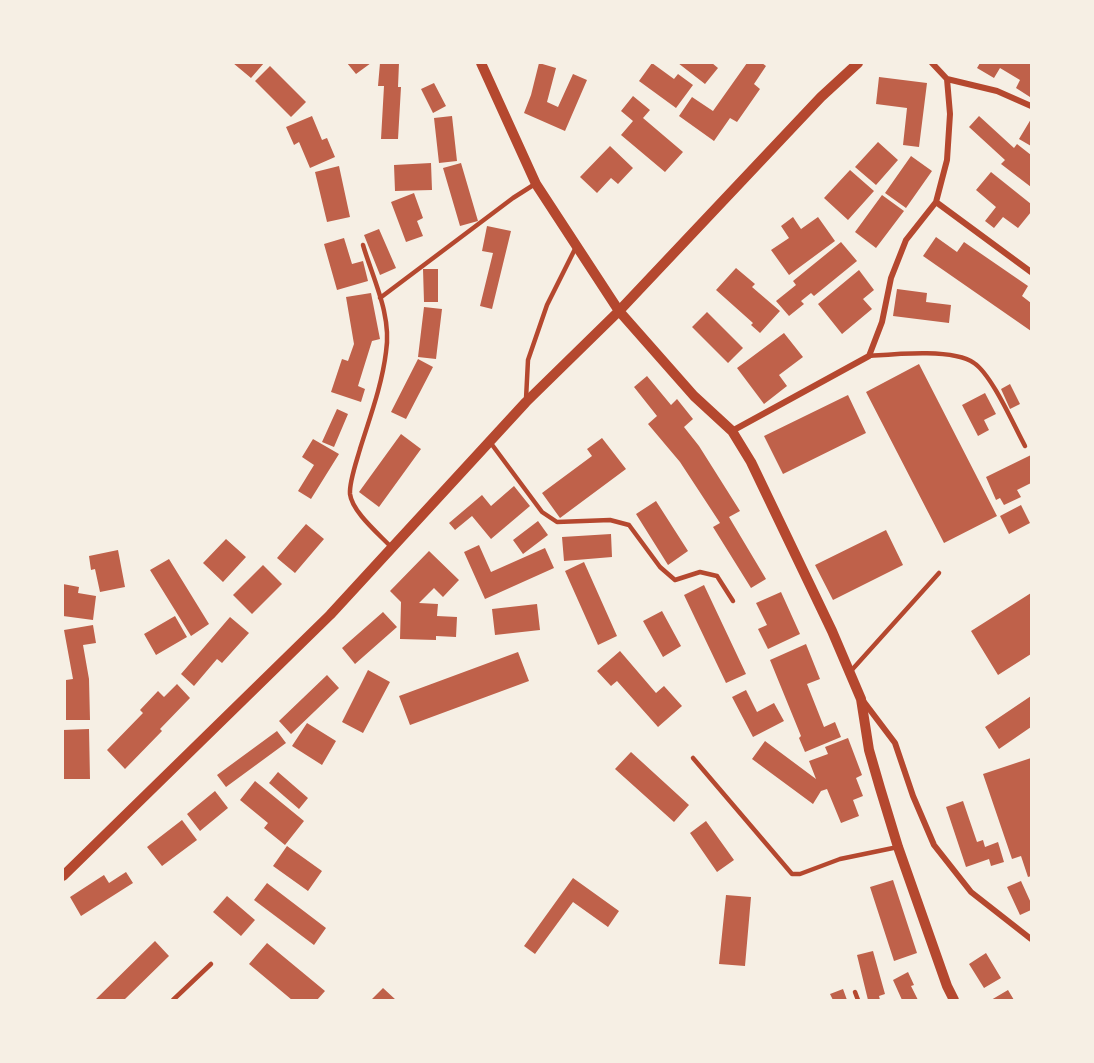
<!DOCTYPE html>
<html>
<head>
<meta charset="utf-8">
<style>
	body { margin:0 }
	#map { position:relative; width:1094px; height:1063px; overflow:hidden; background:#f6efe4; font-family:Manrope,sans-serif }
	canvas { display:block }
	.frame { position:absolute; inset:0; border:64px solid #f6efe4; pointer-events:none }
</style>
</head>
<body>
<div id="map">
<canvas width="1094" height="1063"></canvas>
<div class="frame"></div>
</div>
<script>
const ctx = document.querySelector('canvas').getContext('2d');
ctx.lineJoin = 'round';
function paint(path, color) {
  ctx.fillStyle = color;
  ctx.fill(path, 'evenodd');
}
function strokePath(path, color, width, dash) {
  ctx.strokeStyle = color;
  ctx.lineWidth = width;
  ctx.lineCap = dash ? 'butt' : 'round';
  ctx.setLineDash(dash || []);
  ctx.stroke(path);
}
const building = new Path2D(`
	M233,63H264L251,78Z
	M347,63H371L356,74Z
	M380,63H399L398,87H401L398,139H381L384,86H378Z
	M539,63L556,68L547,102L558,107L573,74L587,80L565,131L524,113L531,95Z
	M652,63L674,79L678,74L693,85L676,108L639,81Z
	M678,63H712L718,68L705,84Z
	M747,63H762L766,66L754,84L760,89L737,122L730,118L714,141L679,116L692,97L713,111Z
	M980,63H1031L1030,97L1016,88L1020,80L1000,68L994,78L977,68Z
	M270,66L306,102L291,117L255,81Z
	M879,77L927,83L919,147L903,145L907,108L876,104Z
	M434,83L446,106L433,113L421,89Z
	M633,96L650,110L643,118L683,152L665,172L621,135L633,121L621,111Z
	M312,116L322,140L327,138L335,157L310,168L299,142L294,145L286,127Z
	M452,116L457,161L439,163L434,118Z
	M979,116L1014,148L1017,144L1031,155V187L1001,164L1005,160L969,127Z
	M1031,119V146L1019,139Z
	M878,142L898,160L876,185L855,167Z
	M610,146L633,168L618,184L611,178L597,193L580,177Z
	M911,156L932,171L906,208L885,193Z
	M431,163L432,190L395,191L394,165Z
	M461,163L478,221L460,226L443,168Z
	M339,166L350,217L327,222L315,172Z
	M850,170L874,191L848,220L824,198Z
	M991,172L1031,204V212L1018,228L1003,217L994,228L985,221L996,207L976,190Z
	M414,193L423,218L417,221L423,236L406,242L391,202Z
	M882,195L904,211L876,248L855,232Z
	M793,217L801,229L818,217L835,241L789,275L771,250L789,238L781,226Z
	M487,226L511,231L492,309L480,306L493,253L482,251Z
	M379,229L396,268L380,275L364,235Z
	M936,237L957,252L964,242L1028,286L1022,296L1031,303V331L923,256Z
	M344,238L352,264L363,261L368,281L337,290L324,244Z
	M841,242L857,261L814,296L811,293L801,301L804,304L789,316L776,301L796,285L793,281Z
	M736,268L755,284L752,287L780,311L760,333L751,325L753,323L716,290Z
	M423,269H438V302H424Z
	M859,270L874,290L863,299L872,309L842,334L818,304Z
	M897,289L927,293L926,302L951,305L949,323L893,316Z
	M371,293L380,339L372,341L358,386L365,389L361,402L331,392L342,359L348,361L354,344L346,297Z
	M424,307L442,309L436,359L418,357Z
	M707,312L743,348L728,363L692,327Z
	M784,333L803,357L779,375L787,386L764,404L737,368Z
	M418,359L433,367L406,419L391,412Z
	M919,364L997,516L944,543L866,392Z
	M647,376L671,405L677,399L693,419L684,427L699,446L740,511L729,517L766,579L751,588L713,527L720,523L680,462L648,424L657,416L634,387Z
	M1010,384L1020,404L1010,409L1001,389Z
	M985,393L996,414L984,420L989,430L978,436L962,405Z
	M848,395L866,433L783,474L764,436Z
	M337,409L348,414L334,447L322,442Z
	M401,434L421,449L379,507L359,492Z
	M602,438L626,469L560,518L542,493L592,456L587,449Z
	M313,439L339,454L311,499L298,491L314,465L302,457Z
	M1031,455V483L1017,490L1021,497L1004,505L1000,498L996,500L986,477Z
	M514,486L530,506L491,539L472,516L455,530L449,523L482,495L491,506Z
	M656,501L688,551L668,565L636,514Z
	M1021,505L1030,523L1009,534L1000,516Z
	M538,521L548,535L523,554L513,540Z
	M306,524L324,539L295,573L277,558Z
	M886,530L903,565L833,600L815,565Z
	M611,534L612,557L564,561L562,537Z
	M226,539L246,557L223,582L203,563Z
	M479,545L491,572L545,548L554,568L485,599L464,552Z
	M118,550L125,587L100,592L95,569L91,570L89,556Z
	M429,551L459,580L443,597L434,588L419,603L438,604L437,616L457,617L456,637L436,636V640L400,639L401,602L390,591Z
	M169,559L209,624L191,636L150,570Z
	M584,562L617,636L598,645L565,571Z
	M263,565L282,584L252,614L233,595Z
	M63,584L79,587L78,593L96,596L93,620L63,616Z
	M704,585L746,674L726,683L684,595Z
	M781,592L800,634L768,649L758,629L767,625L756,603Z
	M1031,593V654L998,675L971,631Z
	M537,604L540,630L495,635L492,609Z
	M662,611L681,646L663,657L643,621Z
	M383,612L397,627L355,664L342,648Z
	M175,616L187,637L156,655L144,634Z
	M230,617L249,633L222,663L217,659L194,686L181,674Z
	M93,625L96,643L83,645L89,679L90,720H66V680L73,679L64,630Z
	M806,644L820,679L807,684L824,727L835,722L841,737L805,752L799,738L801,736L770,660Z
	M620,651L656,693L664,686L682,706L658,727L617,681L611,686L597,671Z
	M518,652L529,681L410,725L399,696Z
	M368,670L390,682L363,733L342,722Z
	M327,675L339,688L291,734L279,721Z
	M177,684L190,698L160,729L162,731L125,769L107,750L143,713L140,710L158,691L164,697Z
	M746,690L757,712L774,703L784,721L753,737L732,697Z
	M1031,696V727L999,749L985,727Z
	M307,723L336,741L322,765L292,746Z
	M89,729L90,779H63V730Z
	M277,731L286,743L226,787L217,775Z
	M848,738L862,775L856,778L863,796L853,800L859,816L841,823L827,789L821,791L813,804L752,759L765,741L816,779L809,761L828,754L825,747Z
	M631,752L689,805L674,822L615,769Z
	M1031,758V876L1028,877L1021,856L1012,859L983,774Z
	M278,772L308,798L299,809L269,783Z
	M255,781L304,821L285,845L264,828L268,823L240,800Z
	M215,791L228,808L200,831L187,814Z
	M963,801L977,842L983,840L985,847L998,842L1004,862L991,866L989,859L966,867L946,807Z
	M182,820L197,840L162,866L147,847Z
	M706,821L734,860L717,872L690,833Z
	M287,846L322,871L308,891L273,866Z
	M126,872L133,883L81,916L70,897L104,875L109,883Z
	M573,878L619,911L608,927L573,902L535,954L524,946Z
	M893,880L917,953L894,961L870,887Z
	M1021,881L1031,903V910L1020,915L1007,887Z
	M267,883L326,928L314,945L254,900Z
	M726,895L751,897L745,966L719,964Z
	M227,896L255,920L241,936L213,912Z
	M155,941L169,956L124,1000H95Z
	M267,943L325,991L317,1000H292L249,964Z
	M873,951L885,994L879,996L880,1000H868L857,955Z
	M986,953L1001,978L984,988L969,964Z
	M908,972L914,985L911,986L918,1000H902L893,980Z
	M383,988L396,1000H371Z
	M843,989L847,1000H833L830,994Z
	M1008,990L1014,1000H991Z`);
const service = new Path2D(`
	M363,245C373,279 392,315 386,352C382,385 370,417 360,449C357,460 349,482 350,494C352,512 380,535 392,548
	M380,298L513,198L535,184
	M869,356C894,354 954,348 974,363C992,375 1014,426 1025,446
	M526,399L528,360L547,305L576,247
	M490,442L542,512L557,522L610,520L629,525L660,567L675,580L700,572L717,576L733,601
	M850,672L939,573
	M693,758L792,874H800L840,859L898,847
	M855,992L858,1000
	M173,1000L211,964`);
const minor = new Path2D(`
	M947,79L997,91L1031,106
	M936,202L1031,272
	M732,431L869,356L882,322L891,278L906,240L936,202L947,160L950,114L947,79L932,63
	M864,702L895,743L913,796L934,845L971,892L1031,939`);
const tertiary = new Path2D(`
	M481,63L536,184L619,311L694,396L732,431L751,462L832,631L861,699L869,750L880,788L898,847L947,986L954,1000
	M63,876L330,615L526,402L619,311L821,97L858,63`);
paint(building, '#bf614a');
strokePath(service, '#b5482f', 4.5);
strokePath(minor, '#b5482f', 6);
strokePath(tertiary, '#b5482f', 10);
</script>
</body>
</html>
